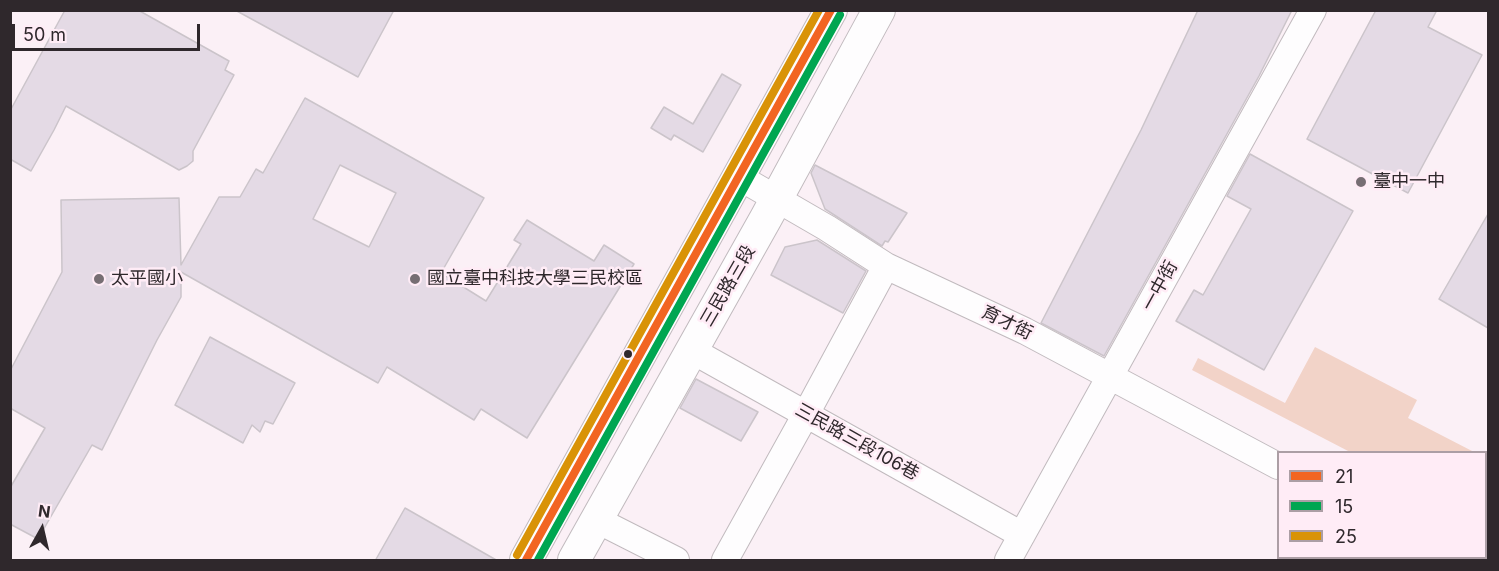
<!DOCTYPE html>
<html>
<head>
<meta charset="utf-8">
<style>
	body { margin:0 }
	#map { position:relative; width:1499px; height:571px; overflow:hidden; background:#fbf0f6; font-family:Inter,sans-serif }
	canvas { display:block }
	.frame { position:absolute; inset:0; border:12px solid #2f282c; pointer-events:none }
	.legend { position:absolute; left:1277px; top:451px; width:210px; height:108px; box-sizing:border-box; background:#ffecf6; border:2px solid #ac9ea5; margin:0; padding:8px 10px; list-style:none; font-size:18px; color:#2f282c }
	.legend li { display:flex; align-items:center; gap:12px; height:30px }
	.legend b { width:30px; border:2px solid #ac9ea5 }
	.north { position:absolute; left:12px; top:499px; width:60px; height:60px; -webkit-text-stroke:4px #ffecf6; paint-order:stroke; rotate:8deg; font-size:16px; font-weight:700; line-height:24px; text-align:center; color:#2f282c }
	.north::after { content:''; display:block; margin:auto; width:21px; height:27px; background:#2f282c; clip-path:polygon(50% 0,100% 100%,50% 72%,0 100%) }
	.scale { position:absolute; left:12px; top:24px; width:188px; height:27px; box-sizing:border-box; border:3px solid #2f282c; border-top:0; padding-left:8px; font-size:18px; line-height:21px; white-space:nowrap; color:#2f282c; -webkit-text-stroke:4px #ffecf6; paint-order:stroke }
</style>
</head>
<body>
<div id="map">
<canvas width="1499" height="571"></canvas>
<div class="frame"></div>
<ul class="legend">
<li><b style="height:8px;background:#f26522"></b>21</li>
<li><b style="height:8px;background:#00a651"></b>15</li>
<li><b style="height:8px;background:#d99307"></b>25</li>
</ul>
<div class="north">N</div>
<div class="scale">50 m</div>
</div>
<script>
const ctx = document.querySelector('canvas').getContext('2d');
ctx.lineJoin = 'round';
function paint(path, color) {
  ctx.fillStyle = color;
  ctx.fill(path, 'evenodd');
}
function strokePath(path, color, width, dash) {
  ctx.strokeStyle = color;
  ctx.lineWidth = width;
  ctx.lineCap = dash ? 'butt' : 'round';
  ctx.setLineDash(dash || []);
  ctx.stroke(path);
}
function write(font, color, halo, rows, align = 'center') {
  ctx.font = font + ' Inter,"Noto Sans TC",sans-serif';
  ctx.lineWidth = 5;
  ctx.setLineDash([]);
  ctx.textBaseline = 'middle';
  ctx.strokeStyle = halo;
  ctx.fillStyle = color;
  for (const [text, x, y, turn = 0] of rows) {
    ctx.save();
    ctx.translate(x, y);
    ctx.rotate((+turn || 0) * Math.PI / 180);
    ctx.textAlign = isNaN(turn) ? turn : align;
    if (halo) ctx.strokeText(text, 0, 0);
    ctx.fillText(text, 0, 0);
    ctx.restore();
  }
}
const green = new Path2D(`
	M1315,347L1417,400L1408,418L1474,452H1350L1192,370L1198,358L1285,403Z`);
const building = new Path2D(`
	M65,10H138L229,61L225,70L234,75L193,151V161L187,166L179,170L66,106L54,130L31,171L10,159V111Z
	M235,10H394L358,77Z
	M1198,10H1292L1259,76L1104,356L1041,323L1141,130Z
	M1376,10H1437L1428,27L1482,55L1408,193L1307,139Z
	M722,74L741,85L703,152L674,135L671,140L651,128L664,107L693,124Z
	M305,98L484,198L441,273L486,301L521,244L514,240L527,220L594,261L604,245L634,264L527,438L481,409L474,420L387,367L378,383L181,272V297L157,340L102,450L92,445L38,539L10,524V488L45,428L10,408V371L62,272L61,200L179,198L181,265L219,197H240L256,169L263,173ZM340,165L396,193L369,247L313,219Z
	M1250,154L1353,211L1264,370L1176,321L1194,290L1203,295L1251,209L1227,196Z
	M815,165L907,213L888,242L885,241L882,246L825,209L811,173Z
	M1488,214V328L1439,299Z
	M817,240L866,271L843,313L771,275L785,247Z
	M210,337L295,383L273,424L265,421L260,432L252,425L243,443L175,405Z
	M696,379L758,412L741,441L680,408Z
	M405,508L498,561H375Z`);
const minor = new Path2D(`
	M739,177L827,228L886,266L1025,331L1278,466
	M691,350L1022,535
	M597,520L676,560
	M1486,542H1488
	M1450,558L1456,560
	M725,560L806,414L886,266
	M1008,560L1313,10`);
const major = new Path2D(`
	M526,560L831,10
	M574,560L766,218L879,10`);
const bus1 = new Path2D(`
	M526,560L831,10`);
const bus2 = new Path2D(`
	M538,560L840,15`);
const bus3 = new Path2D(`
	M517,555L819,10`);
const markers = [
	[1361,182,6,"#766e73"],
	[99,279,6,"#766e73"],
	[415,279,6,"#766e73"],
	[628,354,5,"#2f282c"]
];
const poiNames = [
	["臺中一中",1373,182],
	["太平國小",111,279],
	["國立臺中科技大學三民校區",427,279]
];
const streetNames = [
	["三民路三段",728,286,-60],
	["一中街",1160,286,-61],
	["育才街",1007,323,26],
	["三民路三段106巷",857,442,29]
];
paint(green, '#f2d3c8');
paint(building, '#e4dae5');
strokePath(building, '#cbc4ca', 1.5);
strokePath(minor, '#c1babe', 28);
strokePath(major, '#c1babe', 34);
strokePath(minor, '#fefdfe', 26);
strokePath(major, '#fefdfe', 32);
strokePath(bus1, '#f26522', 8);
strokePath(bus2, '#00a651', 8);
strokePath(bus3, '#d99307', 8);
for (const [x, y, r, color] of markers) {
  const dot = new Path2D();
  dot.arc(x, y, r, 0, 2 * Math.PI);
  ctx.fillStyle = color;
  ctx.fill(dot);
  strokePath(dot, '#ffecf6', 2);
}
write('18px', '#2f282c', '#ffecf6', poiNames, 'left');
write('18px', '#2f282c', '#ffecf6', streetNames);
</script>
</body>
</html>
